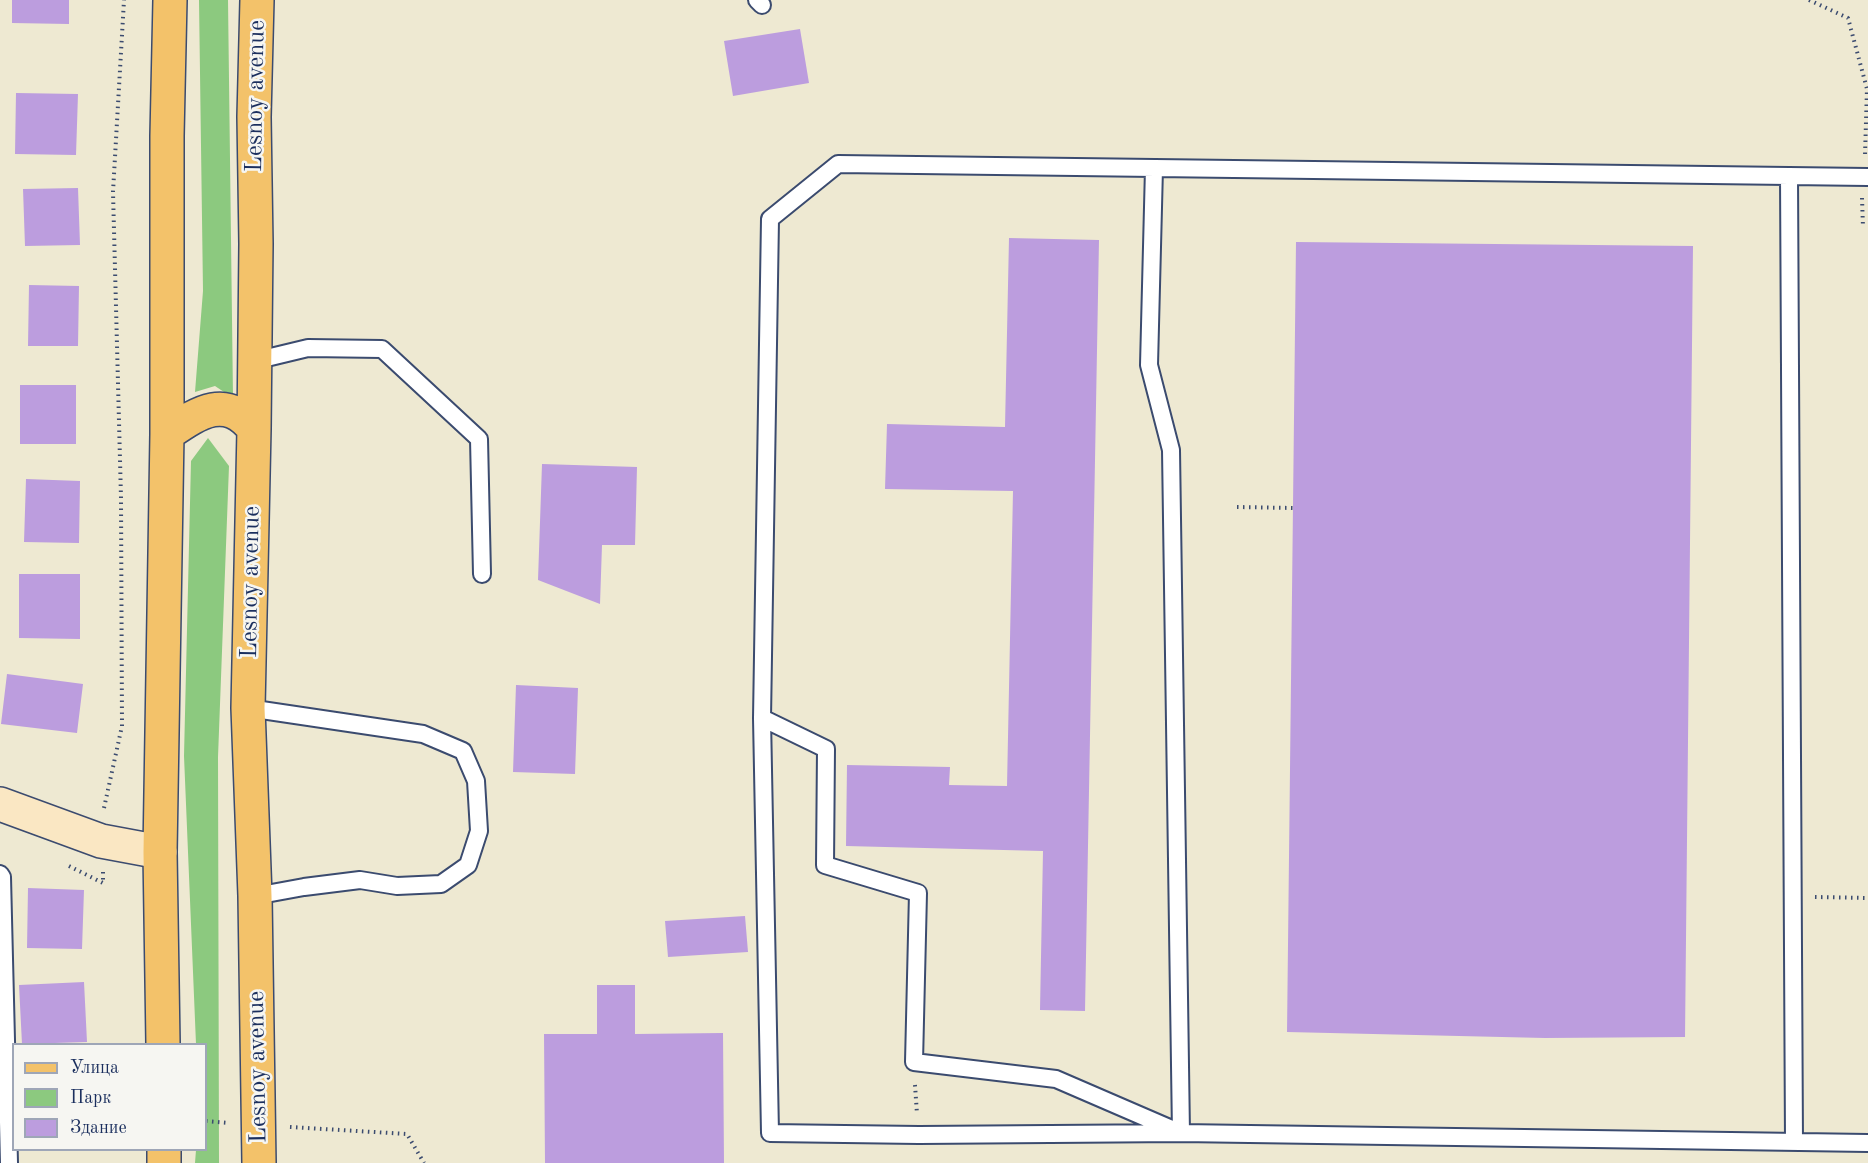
<!DOCTYPE html>
<html>
<head>
<meta charset="utf-8">
<style>
	body { margin:0 }
	#map { position:relative; width:1868px; height:1163px; overflow:hidden; background:#eee9d2; font-family:"Old Standard TT",serif }
	canvas { display:block }
	.legend { position:absolute; left:12px; top:1043px; width:195px; height:108px; box-sizing:border-box; background:#f6f6f2; border:2px solid #9ea6b7; margin:0; padding:8px 10px; list-style:none; font-size:18px; color:#1b2f5e }
	.legend li { display:flex; align-items:center; gap:12px; height:30px }
	.legend b { width:30px; border:2px solid #9ea6b7 }
</style>
</head>
<body>
<div id="map">
<canvas width="1868" height="1163"></canvas>
<ul class="legend">
<li><b style="height:8px;background:#f3c26a"></b>Улица</li>
<li><b style="height:16px;background:#8cc97f"></b>Парк</li>
<li><b style="height:16px;background:#bc9dde"></b>Здание</li>
</ul>
</div>
<script>
const ctx = document.querySelector('canvas').getContext('2d');
ctx.lineJoin = 'round';
function paint(path, color) {
  ctx.fillStyle = color;
  ctx.fill(path, 'evenodd');
}
function strokePath(path, color, width, dash) {
  ctx.strokeStyle = color;
  ctx.lineWidth = width;
  ctx.lineCap = dash ? 'butt' : 'round';
  ctx.setLineDash(dash || []);
  ctx.stroke(path);
}
function write(font, color, halo, rows, align = 'center') {
  ctx.font = font + ' "Old Standard TT",serif';
  ctx.lineWidth = 5;
  ctx.setLineDash([]);
  ctx.textBaseline = 'middle';
  ctx.strokeStyle = halo;
  ctx.fillStyle = color;
  for (const [text, x, y, turn = 0] of rows) {
    ctx.save();
    ctx.translate(x, y);
    ctx.rotate((+turn || 0) * Math.PI / 180);
    ctx.textAlign = isNaN(turn) ? turn : align;
    if (halo) ctx.strokeText(text, 0, 0);
    ctx.fillText(text, 0, 0);
    ctx.restore();
  }
}
const green = new Path2D(`
	M199,0H228L233,398L215,386L195,392L203,291Z
	M208,438L229,466L218,757L219,1163H195L196,1150H206V1044H196L184,756L191,461Z`);
const building = new Path2D(`
	M12,0H69V24L12,23Z
	M800,29L809,83L733,96L724,41Z
	M16,93L78,94L76,155L15,154Z
	M78,188L80,245L25,246L23,189Z
	M1009,238L1099,240L1085,1011L1040,1010L1043,851L846,846L847,765L950,767L949,785L1007,786L1013,491L885,489L887,424L1005,427Z
	M1296,242L1693,246L1685,1037L1545,1038L1287,1032Z
	M29,285L79,286L78,346H28Z
	M20,385H76V444H20Z
	M542,464L637,467L635,545H602L600,604L538,580Z
	M26,479L80,481L79,543L24,542Z
	M19,574H80V639L19,638Z
	M7,674L83,684L77,733L1,724Z
	M516,685L578,688L575,774L513,772Z
	M28,888L84,890L82,949L27,948Z
	M745,916L748,952L668,957L665,921Z
	M84,982L87,1042L22,1044L19,985Z
	M597,985H635V1034L723,1033L724,1163H545L544,1034H597Z`);
const path = new Path2D(`
	M1809,0L1848,18L1867,89L1865,155
	M1862,198L1863,227
	M1237,507L1293,508
	M104,808L122,726L121,498L113,192L124,0
	M69,866L103,883
	M103,872V883
	M1815,897L1868,898
	M915,1085L917,1114
	M206,1121L229,1123
	M290,1127L407,1134L424,1163`);
const lane = new Path2D(`
	M757,0L762,5
	M1789,176L1794,1142
	M1868,177L838,164L770,219L762,718L770,1133L919,1135L1181,1133L1868,1143
	M254,361L308,348L382,349L479,439L482,574
	M248,708L423,734L463,751L476,781L479,831L468,865L441,884L397,886L360,880L304,887L255,896
	M762,718L826,749L825,865L918,893L914,1062L1056,1079L1181,1133L1171,450L1149,365L1154,168
	M0,874L2,877L9,1163`);
const secondary = new Path2D(`
	M0,804L101,841L160,852`);
const primary = new Path2D(`
	M257,0L254,117L256,244L254,429L248,708L255,896L259,1163
	M167,434C198,413 225,393 254,429
	M163,1044L160,852L167,434V136L170,0
	M164,1163V1150`);
const streetNames = [
	["Lesnoy avenue",256,96,-89],
	["Lesnoy avenue",251,582,-89],
	["Lesnoy avenue",258,1067,-91]
];
paint(green, '#8cc97f');
paint(building, '#bc9dde');
strokePath(lane, '#3b4b6f', 20);
strokePath(secondary, '#3b4b6f', 36);
strokePath(primary, '#3b4b6f', 36);
strokePath(path, '#3b4b6f', 4, [1.5, 4.5]);
strokePath(lane, '#fff', 16);
strokePath(secondary, '#fae7c3', 33);
strokePath(primary, '#f3c26a', 33);
write('24px', '#1b2f5e', '#f6f6f2', streetNames);
</script>
</body>
</html>
